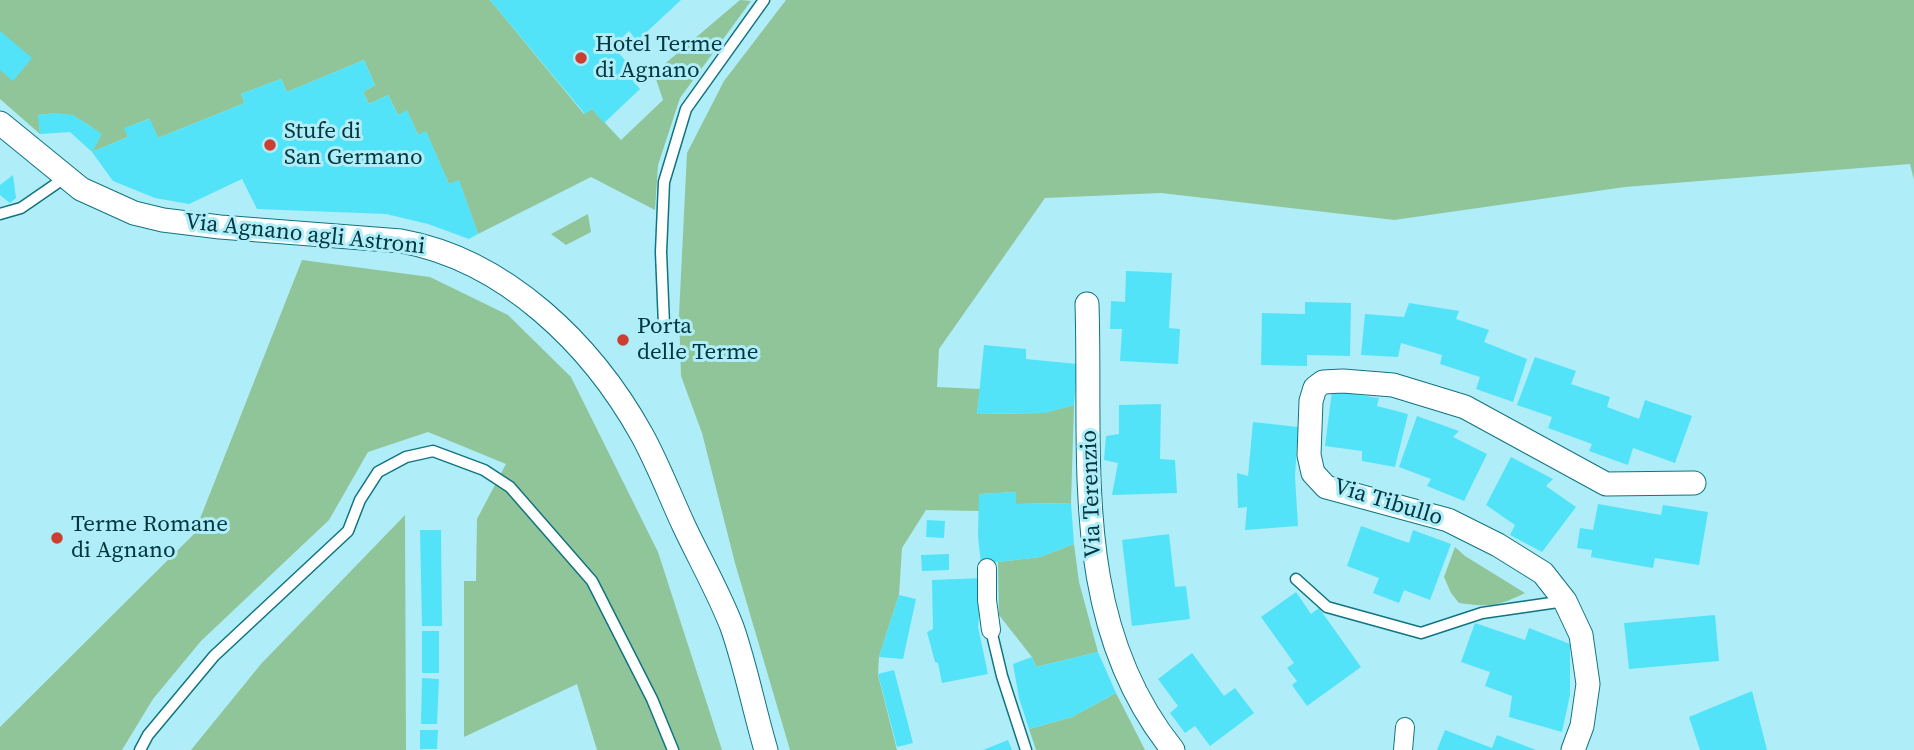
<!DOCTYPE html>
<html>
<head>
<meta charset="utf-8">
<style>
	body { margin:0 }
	canvas { display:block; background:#afedf8 }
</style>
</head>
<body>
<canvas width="1914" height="750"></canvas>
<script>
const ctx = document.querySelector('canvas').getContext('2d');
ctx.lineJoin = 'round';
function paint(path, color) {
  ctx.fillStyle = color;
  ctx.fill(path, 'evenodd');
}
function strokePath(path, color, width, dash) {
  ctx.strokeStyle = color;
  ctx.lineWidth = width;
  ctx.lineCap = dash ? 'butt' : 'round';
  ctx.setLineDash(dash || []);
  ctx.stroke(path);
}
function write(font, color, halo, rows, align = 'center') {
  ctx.font = font + ' "Source Serif 4",serif';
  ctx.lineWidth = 6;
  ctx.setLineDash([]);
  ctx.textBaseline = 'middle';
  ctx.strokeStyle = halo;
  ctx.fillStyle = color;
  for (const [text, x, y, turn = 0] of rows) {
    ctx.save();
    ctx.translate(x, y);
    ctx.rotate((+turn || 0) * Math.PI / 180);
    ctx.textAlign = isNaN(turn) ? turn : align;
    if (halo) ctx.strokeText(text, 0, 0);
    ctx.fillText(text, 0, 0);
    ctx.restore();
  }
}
const green = new Path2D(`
	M0,0H490L584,114L592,109L621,140L663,100L654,73L740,0L751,1L680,98L658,165L655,210L591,177L478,234L459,181L449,184L426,132L418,135L407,111L398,115L388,95L369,104L363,92L375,85L364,60L287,92L281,79L241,94L245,103L158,138L149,119L125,128L128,137L92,152L101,134C78,117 68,111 39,115L40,134L0,99Z
	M786,0H1914V180L1910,164L1625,187L1394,220L1161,193L1045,198L939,349L937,387L980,389L977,414L1044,413L1074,405L1071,503L1016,504V492L980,494L979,511L926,510L902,548L899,595L879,657L878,675L897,750H790L735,563L702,433L681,376L679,315L687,153L724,81Z
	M588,214L591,232L566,245L551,234Z
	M302,260L430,277L508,315L571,377L658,552L722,750H597L577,684L464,737V581H476L477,519L506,464L428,432L368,452L329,520L201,641L153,699L122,750H0V727L194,534Z
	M405,515L406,750H191L261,664Z
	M1074,544L1079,582L1098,652L1036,667L1032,657L999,615L998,562L1040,557Z
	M1455,547L1465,556L1525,593C1496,607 1490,607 1459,603L1451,593L1444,577Z
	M1116,693L1145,750H1036L1029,729L1072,717Z`);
const building = new Path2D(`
	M490,0H681L637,41L629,31L613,46L634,71L629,76L640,89L604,123L592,109L585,114Z
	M0,31L32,58L13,81L0,70Z
	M364,60L375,85L363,92L369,104L388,95L398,115L407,110L418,135L426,131L449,184L459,180L478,234L469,239L428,224L386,214L257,209L242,179L189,204L155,198L113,181L92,152L70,132L40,134L38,115L56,113L73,115L102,134L92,152L128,137L124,128L150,119L158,138L245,103L241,94L281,79L287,92Z
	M13,175L16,198L10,203L0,195V185Z
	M1126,271L1172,273L1169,328L1180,329L1178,364L1120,361L1122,329H1110L1111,301L1125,302Z
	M1305,302L1351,303L1350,356L1307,355V366L1261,365L1262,313L1305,314Z
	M1409,303L1459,311L1456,319L1489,330L1484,342L1527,359L1513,402L1476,389L1480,377L1440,364L1442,355L1401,343L1398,357L1361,355L1365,314L1404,317Z
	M984,345L1026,349V359L1077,364L1074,405L1045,413L977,414Z
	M1535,357L1576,371L1571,384L1610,397L1607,407L1639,419L1645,400L1692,416L1675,463L1633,448L1628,465L1589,451L1592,444L1548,428L1552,417L1517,405Z
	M1332,391L1379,398L1377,406L1408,414L1395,467L1362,461V451L1325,446Z
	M1161,404L1160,459L1175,460L1177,493L1112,495L1118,463L1104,460L1106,436L1119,434V405Z
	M1417,416L1459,431L1453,437L1487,454L1464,501L1427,486L1431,479L1399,467Z
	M1253,422L1298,427L1295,477L1298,526L1245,530L1247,507L1238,508L1237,473L1248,476Z
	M1511,457L1553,479L1546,486L1576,507L1542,552L1510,535L1515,525L1486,505Z
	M1016,492V504L1071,503L1074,544L1040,557L981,564L978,536L979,494Z
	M1598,504L1661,515L1663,505L1708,512L1699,565L1655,558L1653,568L1591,557L1592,550L1577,548L1580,528L1593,530Z
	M927,520L945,521L944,538L926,537Z
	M1361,526L1409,543L1413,530L1451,544L1430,600L1404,590L1399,603L1373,593L1379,578L1347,566Z
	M420,530H441L442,626H422Z
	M1169,534L1175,587L1186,586L1190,619L1132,626L1122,540Z
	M949,554V570L922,571L921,555Z
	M983,578L978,627L988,674L942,683L938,663L935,662L927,632L933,629L932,580Z
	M1296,592L1311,614L1319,608L1361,667L1307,706L1292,685L1297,681L1287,668L1294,663L1261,617Z
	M899,595L916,599L903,659L879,657Z
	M1715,615L1719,661L1629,669L1624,623Z
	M1475,623L1525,640L1529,628L1570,644V695L1562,732L1509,717L1512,696L1485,686L1490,672L1461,662Z
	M422,631H439V673H422Z
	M1098,652L1116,693L1072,717L1029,729L1019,698L1013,664L1032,657L1036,667Z
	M1192,653L1224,696L1235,688L1254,713L1210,746L1195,726L1185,733L1170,713L1178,706L1158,679Z
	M894,670L913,743L897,747L878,674Z
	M422,678L439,679L437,724H421Z
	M1752,691L1767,750H1700L1689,717Z
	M420,730H438L437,749H420Z
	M1445,730L1492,748L1497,735L1536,750H1437Z
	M1008,740L1012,750H983Z`);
const service = new Path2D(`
	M0,214L21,208L66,177
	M664,325L661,252L664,182L686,109L764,0
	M1296,579L1327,607L1421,633L1482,613L1565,601
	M991,630L1002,676L1026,750
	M140,750L148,735L214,656L348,531L360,500L378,472L406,457L433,451L484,470L510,487L592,581L652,699L673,750`);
const pedestrian = new Path2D(`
	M987,568V600L991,630
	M1403,750L1405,727`);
const minor = new Path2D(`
	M0,123L81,189L134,213L163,220L220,227L401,241C506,260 592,345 642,435C658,464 670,496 684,526C700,560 719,593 732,627C746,667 754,710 766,750
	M1087,304C1092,458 1069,621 1173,750
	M1573,750L1582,726L1588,684L1581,635L1565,601L1543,573L1498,545L1448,520L1326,487L1313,473L1309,455L1311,401L1315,388L1323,382L1343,381L1393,385L1465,407L1606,484L1694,483`);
const markers = [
	[581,58,7,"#cc3f30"],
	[270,145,7,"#cc3f30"],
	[623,340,7,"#cc3f30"],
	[57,538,7,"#cc3f30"]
];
const poiNames = [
	["Hotel Terme",595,45],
	["di Agnano",595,71],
	["Stufe di",284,132],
	["San Germano",284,158],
	["Porta",637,327],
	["delle Terme",637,353],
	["Terme Romane",71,525],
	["di Agnano",71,551]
];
const streetNames = [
	["Via Agnano agli Astroni",305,235,6],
	["Via Terenzio",1092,494,-92],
	["Via Tibullo",1388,503,17]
];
paint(green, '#90c59a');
paint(building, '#53e3f9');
strokePath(service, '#117481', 13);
strokePath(pedestrian, '#117481', 20);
strokePath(minor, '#117481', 25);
strokePath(service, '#fff', 10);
strokePath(pedestrian, '#fff', 18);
strokePath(minor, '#fff', 23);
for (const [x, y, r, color] of markers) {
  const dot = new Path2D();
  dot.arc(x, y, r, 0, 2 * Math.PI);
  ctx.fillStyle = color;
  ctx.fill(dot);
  strokePath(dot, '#afedf8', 2.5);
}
write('23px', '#00353d', '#afedf8', poiNames, 'left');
write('23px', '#00353d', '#afedf8', streetNames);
</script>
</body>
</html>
